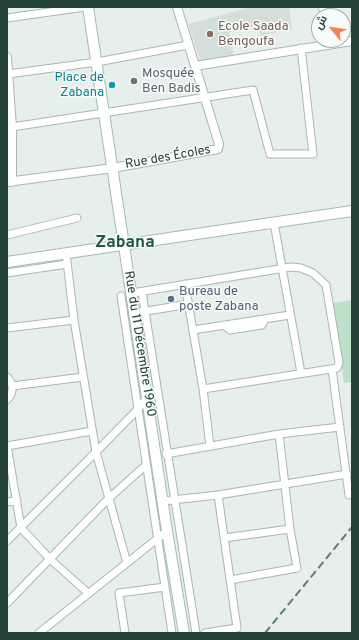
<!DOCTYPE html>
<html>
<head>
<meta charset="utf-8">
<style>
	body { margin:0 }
	#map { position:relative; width:359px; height:640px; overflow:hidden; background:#e6efeb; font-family:Overpass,Cairo,sans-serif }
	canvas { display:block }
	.frame { position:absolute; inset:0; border:8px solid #24423a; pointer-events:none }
	.north { position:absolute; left:311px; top:8px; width:40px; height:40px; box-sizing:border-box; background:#f7fbf9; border:1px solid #a3b1ad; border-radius:50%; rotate:299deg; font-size:11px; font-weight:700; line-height:16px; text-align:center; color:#24423a }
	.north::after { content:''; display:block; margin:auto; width:14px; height:18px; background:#f4845f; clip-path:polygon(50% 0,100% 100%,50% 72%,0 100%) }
</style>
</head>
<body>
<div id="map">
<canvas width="359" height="640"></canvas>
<div class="frame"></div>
<div class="north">ش</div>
</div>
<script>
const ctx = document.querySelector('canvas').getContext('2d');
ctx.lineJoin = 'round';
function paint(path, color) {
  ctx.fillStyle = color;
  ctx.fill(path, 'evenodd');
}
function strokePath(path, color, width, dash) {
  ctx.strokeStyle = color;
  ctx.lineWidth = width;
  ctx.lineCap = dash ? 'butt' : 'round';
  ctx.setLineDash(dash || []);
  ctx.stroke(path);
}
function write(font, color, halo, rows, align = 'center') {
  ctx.font = font + ' Overpass,sans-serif';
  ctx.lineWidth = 3;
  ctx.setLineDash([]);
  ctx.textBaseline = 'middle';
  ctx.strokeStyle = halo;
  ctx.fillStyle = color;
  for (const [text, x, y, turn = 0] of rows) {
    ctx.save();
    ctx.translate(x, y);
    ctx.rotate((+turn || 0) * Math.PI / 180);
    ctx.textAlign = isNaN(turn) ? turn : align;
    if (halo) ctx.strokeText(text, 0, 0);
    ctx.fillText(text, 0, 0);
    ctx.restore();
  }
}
const built = new Path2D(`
	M251,7H289L292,29L260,36L258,26L229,32L234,57L201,63L188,24Z`);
const green = new Path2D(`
	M352,300V382L344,383L333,303Z`);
const minor = new Path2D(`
	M322,7L326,16
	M7,18L85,7
	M8,74L97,62L188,45
	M12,127L253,90L270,154H313L301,48
	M274,223L301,373
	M7,235L77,218
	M66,253L74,320L96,452L127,563
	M7,273L67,264
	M185,284L203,389L210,446
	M142,292L196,633
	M132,293L291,267L301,268L313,273L326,285L339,363L337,368L203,389
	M121,296L172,633
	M135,313L189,304
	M224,325L230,330L262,325L265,319
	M7,328L74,320
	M193,330L290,315
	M332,369L349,495
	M7,377C14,384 14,392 7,400
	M12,386L83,377
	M7,445L21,528L51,560L88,593
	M7,446L92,431
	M166,454L279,434L340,427
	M163,501L218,495L347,474
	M7,502L17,501
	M224,538L290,529
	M7,541L96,452L137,410L147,398
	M230,580L297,568L290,529L279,434
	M7,603L108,499L146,465
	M39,633L167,531
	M125,633L119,593L165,587
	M205,633L237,628L218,495`);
const tertiary = new Path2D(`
	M7,57L12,127V182
	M195,66L352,41
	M7,182L113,168L218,149L219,144L177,7`);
const secondary = new Path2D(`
	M88,7L167,531L184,633
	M7,262L352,211`);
const rail = new Path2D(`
	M265,633L352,527`);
const markers = [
	[210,34,4,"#8d6e63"],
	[134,81,4,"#6b7280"],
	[112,85,4,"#0f9aa8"],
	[171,299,4,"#5c6f8a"]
];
const educationNames = [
	["Ecole Saada",218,27],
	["Bengoufa",218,42]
];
const worshipNames = [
	["Mosquée",142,74],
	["Ben Badis",142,89]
];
const cultureNames = [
	["Place de",104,78],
	["Zabana",104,93]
];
const streetNames = [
	["Rue des Écoles",168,158,-10],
	["Rue du 11 Décembre 1960",139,344,81]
];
const serviceNames = [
	["Bureau de",179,292],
	["poste Zabana",179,307]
];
const districtNames = [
	["Zabana",125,244]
];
paint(built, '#d4dfda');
paint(green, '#bfe0c8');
strokePath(minor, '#a8b8b2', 9);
strokePath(tertiary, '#a8b8b2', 10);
strokePath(secondary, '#a4bbb3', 12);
strokePath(minor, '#fff', 7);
strokePath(tertiary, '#fff', 8);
strokePath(secondary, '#fff', 10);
strokePath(rail, '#5f7d75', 2, [8, 4]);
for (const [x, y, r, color] of markers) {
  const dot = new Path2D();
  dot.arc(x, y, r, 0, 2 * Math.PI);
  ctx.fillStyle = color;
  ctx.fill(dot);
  strokePath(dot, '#f7fbf9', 1.5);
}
write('13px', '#785e54', '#f7fbf9', educationNames, 'left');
write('13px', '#5b616d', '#f7fbf9', worshipNames, 'left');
write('13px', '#0d838f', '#f7fbf9', cultureNames, 'right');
write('13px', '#24423a', '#f7fbf9', streetNames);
write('13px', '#4e5e75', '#f7fbf9', serviceNames, 'left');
write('bold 17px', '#1f5548', '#f7fbf9', districtNames);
</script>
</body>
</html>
